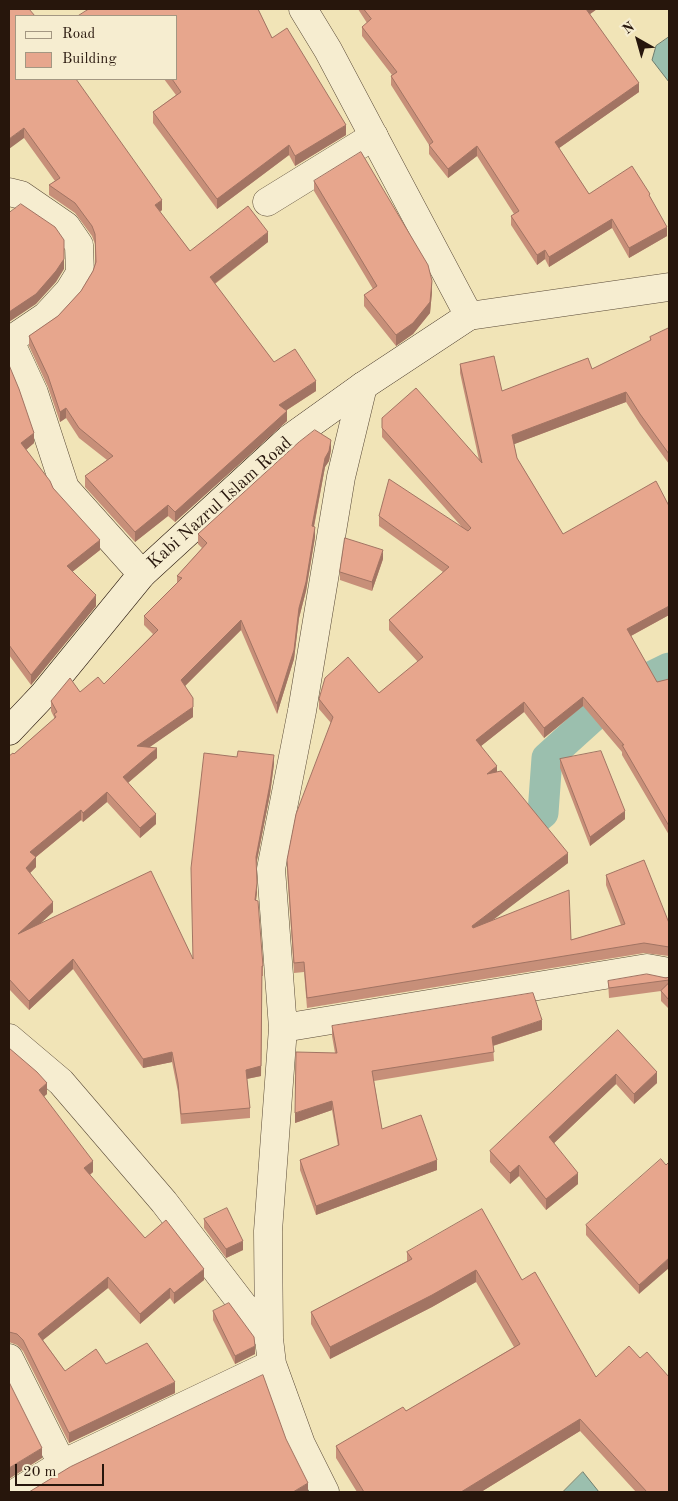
<!DOCTYPE html>
<html>
<head>
<meta charset="utf-8">
<style>
	body { margin:0 }
	#map { position:relative; width:678px; height:1501px; overflow:hidden; background:#f1e4b7; font-family:"Old Standard TT",serif }
	canvas { display:block }
	.frame { position:absolute; inset:0; border:10px solid #27160c; pointer-events:none }
	.legend { position:absolute; left:15px; top:15px; width:162px; height:65px; box-sizing:border-box; background:#f6edd0; border:1px solid #a39782; margin:0; padding:6px 9px; list-style:none; font-size:15px; color:#27160c }
	.legend li { display:flex; align-items:center; gap:10px; height:25px }
	.legend b { width:25px; border:1px solid #a39782 }
	.north { position:absolute; left:613px; top:15px; width:50px; height:50px; -webkit-text-stroke:4px #f6edd0; paint-order:stroke; rotate:322deg; font-size:14px; font-weight:700; line-height:20px; text-align:center; color:#27160c }
	.north::after { content:''; display:block; margin:auto; width:18px; height:22px; background:#27160c; clip-path:polygon(50% 0,100% 100%,50% 72%,0 100%) }
	.scale { position:absolute; left:15px; top:1464px; width:89px; height:22px; box-sizing:border-box; border:2px solid #27160c; border-top:0; padding-left:6px; font-size:15px; line-height:18px; white-space:nowrap; color:#27160c; -webkit-text-stroke:4px #f6edd0; paint-order:stroke }
</style>
</head>
<body>
<div id="map">
<canvas width="678" height="1501"></canvas>
<div class="frame"></div>
<ul class="legend">
<li><b style="height:6px;background:#f6edd0"></b>Road</li>
<li><b style="height:14px;background:#e7a68d"></b>Building</li>
</ul>
<div class="north">N</div>
<div class="scale">20 m</div>
</div>
<script>
const ctx = document.querySelector('canvas').getContext('2d');
ctx.lineJoin = 'round';
function paint(path, color) {
  ctx.fillStyle = color;
  ctx.fill(path, 'evenodd');
}
function strokePath(path, color, width, dash) {
  ctx.strokeStyle = color;
  ctx.lineWidth = width;
  ctx.lineCap = dash ? 'butt' : 'round';
  ctx.setLineDash(dash || []);
  ctx.stroke(path);
}
function write(font, color, halo, rows, align = 'center') {
  ctx.font = font + ' "Old Standard TT",serif';
  ctx.lineWidth = 5;
  ctx.setLineDash([]);
  ctx.textBaseline = 'middle';
  ctx.strokeStyle = halo;
  ctx.fillStyle = color;
  for (const [text, x, y, turn = 0] of rows) {
    ctx.save();
    ctx.translate(x, y);
    ctx.rotate((+turn || 0) * Math.PI / 180);
    ctx.textAlign = isNaN(turn) ? turn : align;
    if (halo) ctx.strokeText(text, 0, 0);
    ctx.fillText(text, 0, 0);
    ctx.restore();
  }
}
const water = new Path2D(`
	M669,37V82L652,60L656,46Z
	M583,1472L599,1492H563Z`);
const canal = new Path2D(`
	M506,843L543,813L547,758L620,692L669,668`);
const minor = new Path2D(`
	M9,192L21,195L66,226L79,245L80,273L69,291L46,316L9,341
	M267,202L374,136
	M9,339L34,393L65,488L142,574
	M363,386L341,477L302,711L271,869L283,1028L647,968L669,972
	M283,1028L268,1231L269,1339L272,1364L301,1444L325,1492
	M9,1038L61,1082L164,1202L269,1339
	M9,1358L62,1464
	M17,1492L62,1464L272,1364`);
const tertiary = new Path2D(`
	M303,9L328,50L469,316L669,287`);
const secondary = new Path2D(`
	M9,731L44,694L142,574L289,439L363,386L469,316`);
const wall = new Path2D(`
	M9,9L162,210L160,212L190,251L268,242L215,284L274,362L316,391L287,410V421L175,522L168,516L135,542L85,487V476L107,460L79,438L66,418L60,422L48,387L29,346V336L58,316L81,291L93,271L95,264V244L92,236L75,213L49,195V185L55,181L24,138Z
	M86,9H258L272,38L346,135L295,166L289,155L217,209L153,123V112L176,95L164,79H176V16L86,11Z
	M358,9H597L590,14L639,92L559,148L589,194L650,197L667,236L629,258L612,228L549,267L545,259L537,265L511,225V216L514,214L477,156L448,178L429,154V145L391,85V76L392,75L362,36V27L367,23Z
	M314,181L432,292L430,313L413,334L396,346L364,306V295L373,289L314,191Z
	M669,328V464L640,424L626,402L514,444L517,458L563,534L669,615L631,636L657,682L669,679V835L622,755V752L583,706L544,738L524,712L481,746L497,772L568,863L492,920L571,940L621,925L606,885V875L669,923V956L644,953L307,1008L304,972L294,973L287,870V860L331,723L319,709V699L379,693L418,662L389,630V620L443,572L379,526V516L461,526L382,437V418L479,460L460,373V364L502,391L592,369L650,341V337Z
	M9,365L34,443L26,450L53,488L100,550L72,572L96,606L31,685L9,655Z
	M331,450L329,461L325,467L314,527L315,537L306,591L299,618L294,659L277,714L241,630L185,686L193,717L149,747L157,758L128,783L156,824L140,838L107,802L83,822L81,820L36,857V867L30,873L53,912L40,923L193,959L274,764L270,794L256,864L257,892L256,900L263,966V976H262L261,1076L247,1079L250,1108V1118L181,1124L178,1092L172,1062L143,1068L73,969L29,1010L9,989V756L14,754L54,719V717L51,711V701L104,684L153,634L144,625V616L177,583V576L202,548L198,544V534Z
	M383,559L372,591L340,580V572Z
	M560,759L625,819L590,846L560,768Z
	M669,977V1009L661,1001V991L609,998L608,981Z
	M332,1026L542,1030L493,1046L494,1061L374,1081L382,1129L437,1170L316,1215L300,1170V1160L338,1146L332,1110L295,1123L335,1053L332,1036Z
	M618,1030L657,1083L634,1104L616,1084L554,1143L578,1184L546,1210L519,1176L510,1184L490,1162V1151Z
	M9,1048L47,1094L44,1096L93,1172L90,1175L145,1238L204,1280L174,1304L170,1298L140,1324L108,1288L43,1340L65,1371L106,1364L175,1393L69,1443L23,1351L17,1345L9,1342Z
	M666,1165L639,1294L586,1235V1225Z
	M204,1219L243,1250L226,1258L204,1228Z
	M407,1252L522,1280L596,1377L669,1492H636L580,1431L481,1492H357L336,1458V1446L406,1411L514,1347L476,1282L432,1307L330,1359L311,1324V1312L407,1261Z
	M213,1311L255,1354L235,1364L213,1320Z`);
const shadedWall = new Path2D(`
	M586,9H597L586,17Z
	M639,83V92L555,151V142Z
	M346,125V135L295,166V156Z
	M24,128V138L9,149V139Z
	M289,145V155L217,209V199Z
	M477,146V156L448,178V169Z
	M162,200V210L155,215V205Z
	M612,219V228L549,267V257Z
	M667,227V236L629,258V248Z
	M268,232V242L210,287V277Z
	M545,250V259L537,265V255Z
	M64,259V269L56,282L36,304L9,322V312Z
	M432,281V292L430,313L413,334L396,346V335Z
	M316,381V391L279,415V405Z
	M626,392V402L512,445V435Z
	M66,408V418L60,422V412Z
	M287,411V421L175,522V512Z
	M34,433V443L21,454V443Z
	M331,440V450L329,461L325,467L312,536V526L325,458Z
	M168,505V516L135,542V532Z
	M315,527V537L306,591L299,618L294,659L277,714V704L299,608Z
	M100,540V550L67,576V566Z
	M383,550V559L372,591V582Z
	M96,595V606L31,685V675Z
	M669,606V615L627,638V629Z
	M241,620V630L181,690V680Z
	M583,697V706L544,738V728Z
	M524,702V712L476,750V740Z
	M193,707V717L137,756V746Z
	M157,748V758L123,787V777Z
	M274,755V764L270,794L256,866V857Z
	M497,766V776L487,774Z
	M107,792V802L83,822V813Z
	M81,810V820L36,857V867L26,877V868L30,852Z
	M625,811V819L590,846V837Z
	M156,814V824L140,838V828Z
	M568,853V863L472,936V926Z
	M257,883V892L255,909V900Z
	M53,902V912L18,944V934Z
	M73,959V969L29,1010V1001Z
	M262,966L261,1076L246,1079V1070Z
	M542,1020V1030L492,1046V1037Z
	M172,1052V1062L143,1068V1059Z
	M657,1072V1083L634,1104V1094Z
	M616,1074V1084L549,1148V1137Z
	M47,1083V1094L39,1101V1090Z
	M332,1101V1110L295,1123V1113Z
	M437,1160V1170L316,1215V1206Z
	M93,1161V1172L84,1179V1168Z
	M519,1165V1176L510,1184V1173Z
	M578,1173V1184L546,1210V1199Z
	M243,1241V1250L226,1258V1249Z
	M669,1258V1268L639,1294V1285Z
	M204,1269V1280L174,1304V1293Z
	M476,1270V1282L432,1307L330,1359V1347Z
	M108,1277V1288L38,1344V1334Z
	M170,1288V1298L140,1324V1314Z
	M255,1346V1354L235,1364V1356Z
	M175,1382V1393L69,1443V1433Z
	M580,1419V1431L481,1492H461Z
	M42,1448V1458L9,1479V1468Z
	M308,1483V1492H293Z`);
const building = new Path2D(`
	M9,9H29L35,16H16V79H76L162,200L155,205L190,251L248,206L268,232L210,277L274,362L295,349L316,381L279,405L287,411L175,512L168,505L135,532L85,476L113,456L79,428L66,408L60,412L48,376L29,336L58,316L81,291L93,271L96,262L95,234L92,226L75,203L49,185L60,178L24,128L9,139Z
	M89,9H258L272,38L287,28L346,125L295,156L289,145L217,199L153,112L181,92L172,79H176V16H78Z
	M364,9H586L639,83L555,142L589,194L632,166L650,194L649,195L667,227L629,248L612,219L549,257L545,250L537,255L511,216L519,211L477,146L448,169L429,145L433,142L391,76L397,72L362,27L371,19Z
	M361,152L428,265L432,281L430,302L413,323L396,335L364,295L377,286L314,181Z
	M21,204L55,227L64,240V259L56,271L36,294L9,312V213Z
	M669,328V454L640,414L626,392L512,435L517,458L563,534L656,481L669,506V606L627,629L657,682L669,679V826L622,745H624L583,697L544,728L524,702L476,740L497,766L487,774L501,771L568,853L472,926L473,928L569,890L571,940L625,924L606,875L644,860L669,923V947L644,943L307,998L304,962L294,963L287,860L296,814L333,717L319,699L325,678L348,657L379,693L423,657L389,620L449,567L379,516L389,479L468,531L471,528L382,428V418L416,388L482,463L460,364L494,356L502,391L588,358L592,369L651,340L650,337Z
	M9,365L19,389L34,433L21,443L50,481L53,488L100,540L67,566L96,595L31,675L9,645Z
	M315,430L331,440L329,451L325,458L312,526L315,527L306,582L299,608L294,650L277,704L241,620L181,680L193,698V707L137,746L157,748L123,777L156,814L140,828L107,792L83,813L81,810L30,852L36,857L26,868L53,902L18,934L151,871L193,959L191,868L204,753L237,757L238,751L274,755L270,784L256,857L257,883L255,900L258,901L263,966H262L261,1066L246,1070L250,1108L181,1114L178,1083L172,1052L143,1059L73,959L29,1001L9,979V756L13,753L14,754L56,717L54,714L57,712L51,701L70,678L80,692L98,677L104,684L158,630L144,616L182,578L177,576L207,543L198,534L299,442Z
	M345,538L383,550L372,582L340,572Z
	M601,751L625,811L590,837L560,759Z
	M647,974L666,978L669,977V980L609,988L608,981Z
	M669,983V1000L661,991Z
	M533,993L542,1020L492,1037L494,1052L372,1071L382,1129L421,1115L437,1160L316,1206L300,1160L339,1145L332,1101L295,1113L296,1052L337,1053L332,1026Z
	M618,1030L657,1072L634,1094L616,1074L549,1137L578,1173L546,1199L519,1165L510,1173L490,1151Z
	M9,1048L37,1072L47,1083L39,1090L93,1161L84,1168L145,1238L166,1220L204,1269L174,1293L170,1288L140,1314L108,1277L38,1334L65,1371L96,1349L106,1364L147,1343L175,1382L69,1433L23,1340L17,1334L9,1332Z
	M661,1159L666,1165L669,1162V1258L639,1285L586,1225Z
	M227,1208L243,1241L226,1249L204,1219Z
	M482,1209L522,1280L535,1272L596,1377L629,1346L640,1358L647,1352L669,1377V1492H647L580,1419L461,1492H364L336,1446L403,1407L406,1411L520,1344L476,1270L432,1295L330,1347L311,1312L412,1259L407,1252Z
	M229,1303L254,1337L255,1346L235,1356L213,1311Z
	M263,1375L286,1439L308,1483L293,1492H29L70,1467Z
	M9,1382L42,1448L9,1468Z`);
const streetNames = [
	["Kabi Nazrul Islam Road",220,503,-42]
];
paint(water, '#9bbfae');
strokePath(water, '#6d7b6d', 1);
strokePath(canal, '#9bbfae', 31);
strokePath(minor, '#5a4a37', 29);
strokePath(tertiary, '#5a4a37', 29);
strokePath(secondary, '#27160c', 29);
strokePath(minor, '#f6edd0', 28);
strokePath(tertiary, '#f6edd0', 28);
strokePath(secondary, '#f6edd0', 28);
paint(wall, '#c78f79');
paint(shadedWall, '#a27463');
paint(building, '#e7a68d');
strokePath(building, '#a27463', 1);
write('18px', '#27160c', '#f6edd0', streetNames);
</script>
</body>
</html>
